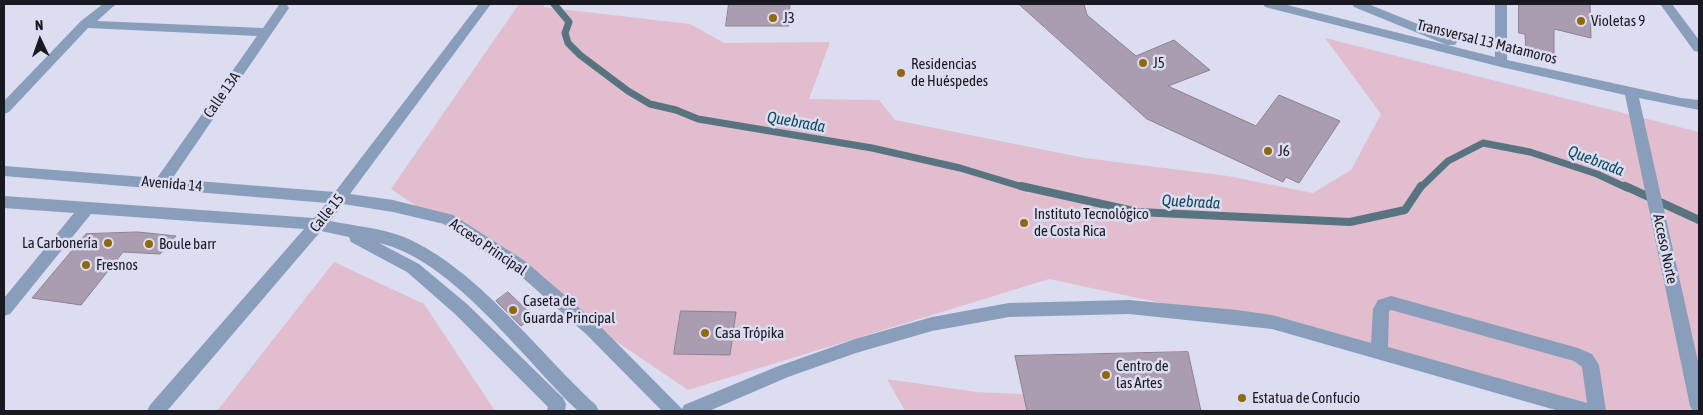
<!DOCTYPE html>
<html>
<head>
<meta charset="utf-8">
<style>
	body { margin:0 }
	#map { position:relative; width:1703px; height:415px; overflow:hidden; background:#ddddf2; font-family:"Asap Condensed",sans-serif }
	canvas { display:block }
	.frame { position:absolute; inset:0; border:5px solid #191921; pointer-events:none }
	.north { position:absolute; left:15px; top:15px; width:50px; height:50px; -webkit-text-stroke:4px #ddddf2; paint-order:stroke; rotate:357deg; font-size:14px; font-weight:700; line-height:20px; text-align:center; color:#191921 }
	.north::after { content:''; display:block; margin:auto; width:18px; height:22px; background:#191921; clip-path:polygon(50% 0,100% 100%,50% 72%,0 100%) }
</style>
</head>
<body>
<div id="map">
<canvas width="1703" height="415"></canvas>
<div class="frame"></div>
<div class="north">N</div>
</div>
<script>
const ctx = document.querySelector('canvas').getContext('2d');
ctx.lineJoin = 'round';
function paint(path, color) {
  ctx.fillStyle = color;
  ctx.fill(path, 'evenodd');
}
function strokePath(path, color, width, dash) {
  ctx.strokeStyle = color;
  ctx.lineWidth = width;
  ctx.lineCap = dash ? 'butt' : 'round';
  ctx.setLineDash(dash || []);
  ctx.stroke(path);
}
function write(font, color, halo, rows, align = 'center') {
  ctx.font = font + ' "Asap Condensed",sans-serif';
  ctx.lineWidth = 5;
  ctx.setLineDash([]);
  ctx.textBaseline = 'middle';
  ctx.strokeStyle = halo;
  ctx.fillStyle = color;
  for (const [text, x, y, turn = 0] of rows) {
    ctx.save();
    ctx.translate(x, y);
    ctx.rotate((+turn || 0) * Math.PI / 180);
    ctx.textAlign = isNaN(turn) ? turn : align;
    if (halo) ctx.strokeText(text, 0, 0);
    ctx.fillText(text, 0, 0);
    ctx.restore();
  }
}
const green = new Path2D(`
	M519,4H545L543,7L690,24L724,43L830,42L809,99L879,100L895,120L1085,158L1228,176L1313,193L1351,170L1381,114L1325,38L1699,132V411H1586L1334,340L1049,279L688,390L391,189Z
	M334,262L424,304L495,411H217Z
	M887,379L976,392L1039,395L1053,411H905Z`);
const streamFar1 = new Path2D(`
	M554,4L569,22L565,33L568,43L580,55L628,91L650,104L676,110L698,119L872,148L960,168L1026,188
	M1420,188L1448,161L1483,143L1530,152L1597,174L1627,188`);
const stream = new Path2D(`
	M1021,186L1138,212L1350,222L1405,210L1421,186
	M1625,186L1699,220`);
const building = new Path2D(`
	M729,4H790L789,26H726Z
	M1019,4H1084L1087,15L1136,56L1174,40L1210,70L1168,86L1256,126L1279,95L1340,121L1299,183L1286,177L1283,182L1147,119Z
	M1519,4H1590L1591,38L1554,29V60L1526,53L1525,34L1519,33Z
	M138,232L176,236L160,254L123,252L81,305L32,298L86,234Z
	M508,292L534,317L521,326L496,301Z
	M681,311L736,312L730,355L674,354Z
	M1188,352L1201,411H1027L1015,356Z`);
const minor = new Path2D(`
	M103,4H116L97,21L263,28L279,5H287L289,8L172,179L335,192L479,4H491L350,194L393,200L453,215L525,261L599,325L682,409L684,405L776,367L855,339L932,317L1009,303L1129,300L1237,310L1272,315L1371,343L1373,309L1378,300L1391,296L1578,348L1592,354L1599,365L1606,411H1559L1272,329L1129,314L1009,317L932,331L856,353L788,377L709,411H662L587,335L513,269L444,224L393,212L343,204L330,221C354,226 382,228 404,237C477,268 538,352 596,405L599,411H578C524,360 452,259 379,243L419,264L467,304L563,398L566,404L565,411H547L548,407L455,314L407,272L351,242L349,237L321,231L167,411H147L150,405L304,229L91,214L10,314L4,316V298L74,213L4,208V196L314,218L327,203L4,176V166L157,178L257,36L88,28L9,112L4,114V101L81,21ZM1391,310L1574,361L1582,367L1587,403L1388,347L1389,311Z
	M1263,4H1283L1495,57V4H1507V60L1681,98L1699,100V110L1639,98L1699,366V411H1693L1690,406L1625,95L1501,67L1265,7Z
	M1352,4H1368L1455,39L1457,42L1455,45H1447L1354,7Z
	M1660,4H1672L1699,40V52L1694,51Z`);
const markers = [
	[773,18,5,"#90680e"],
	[1581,21,5,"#90680e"],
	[1143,63,5,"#90680e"],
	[901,73,5,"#90680e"],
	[1268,151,5,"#90680e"],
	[1024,223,5,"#90680e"],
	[108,243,5,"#90680e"],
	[149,244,5,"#90680e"],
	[86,265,5,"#90680e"],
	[513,310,5,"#90680e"],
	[705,333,5,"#90680e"],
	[1106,375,5,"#90680e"],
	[1242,398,5,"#90680e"]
];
const poiNames = [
	["J3",783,18],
	["Violetas 9",1591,21],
	["J5",1153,63],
	["Residencias",911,64],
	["de Huéspedes",911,81],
	["J6",1278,151],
	["Instituto Tecnológico",1034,214],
	["de Costa Rica",1034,231],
	["La Carbonería",98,243,"right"],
	["Boule barr",159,244],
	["Fresnos",96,265],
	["Caseta de",523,301],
	["Guarda Principal",523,318],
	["Casa Trópika",715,333],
	["Centro de",1116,366],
	["las Artes",1116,383],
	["Estatua de Confucio",1252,398]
];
const streetNames = [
	["Transversal 13 Matamoros",1487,42,14],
	["Calle 13A",222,95,-55],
	["Avenida 14",172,184,5],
	["Calle 15",327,213,-51],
	["Acceso Principal",488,247,34],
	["Acceso Norte",1665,249,78]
];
const waterNames = [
	["Quebrada",796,122,10],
	["Quebrada",1596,161,21],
	["Quebrada",1191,202,3]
];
paint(green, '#e1bdce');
strokePath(streamFar1, '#587481', 7);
strokePath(stream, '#587481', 8);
paint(building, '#aa9daf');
strokePath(building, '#8c8091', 1);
paint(minor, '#889ebb');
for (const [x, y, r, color] of markers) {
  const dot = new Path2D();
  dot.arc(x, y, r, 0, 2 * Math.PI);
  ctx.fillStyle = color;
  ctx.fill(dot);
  strokePath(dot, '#ddddf2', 2);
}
write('15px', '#191921', '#ddddf2', poiNames, 'left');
write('15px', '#191921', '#ddddf2', streetNames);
write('italic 16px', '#0e4859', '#ddddf2', waterNames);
</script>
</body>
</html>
